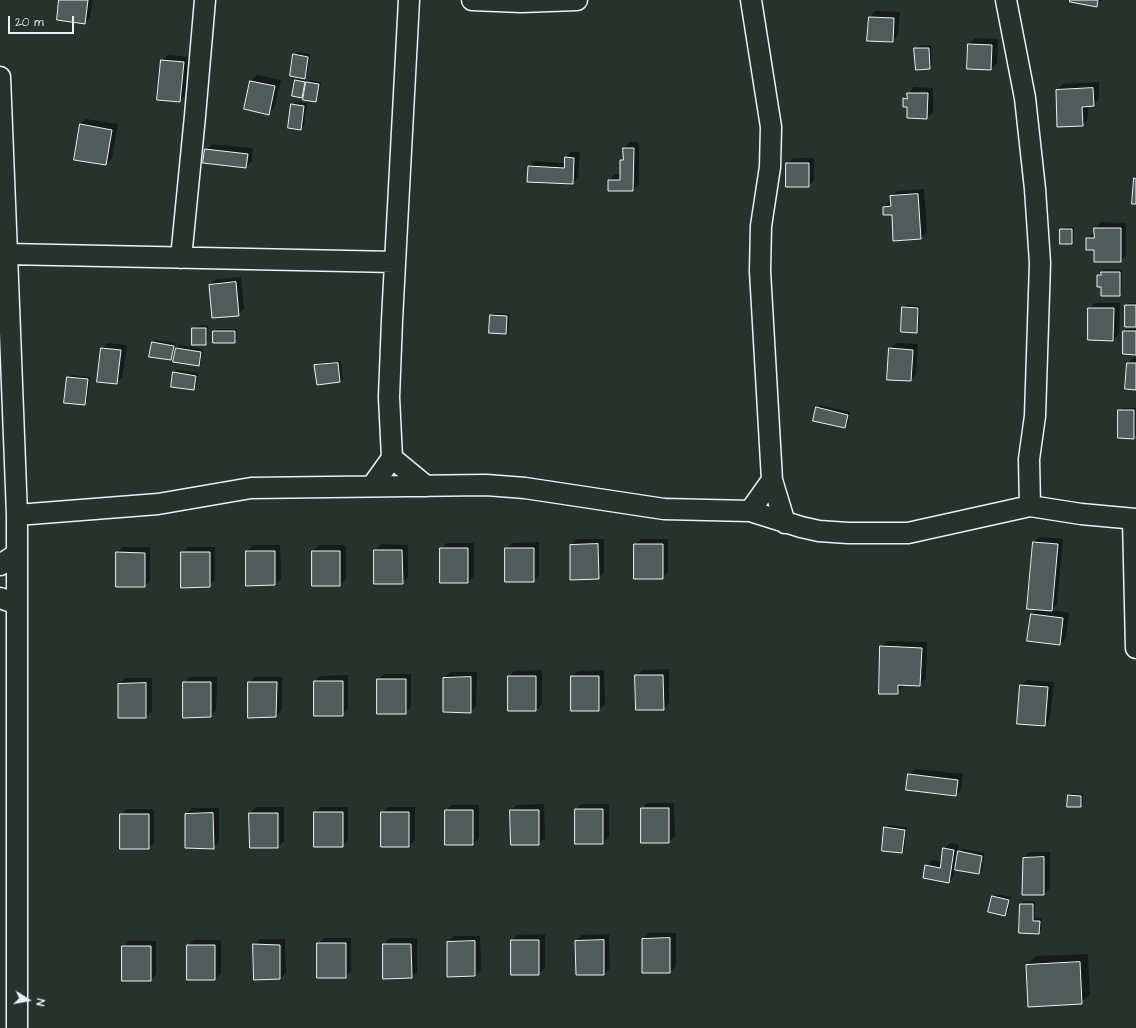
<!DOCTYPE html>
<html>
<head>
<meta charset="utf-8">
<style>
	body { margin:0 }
	#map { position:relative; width:1136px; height:1028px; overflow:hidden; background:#26332d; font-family:"Architects Daughter",sans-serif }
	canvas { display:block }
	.north { position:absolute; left:8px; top:980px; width:40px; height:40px; -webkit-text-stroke:3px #26332d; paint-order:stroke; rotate:101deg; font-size:11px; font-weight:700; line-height:16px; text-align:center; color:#e8f1f8 }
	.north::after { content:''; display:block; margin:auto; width:14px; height:18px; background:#e8f1f8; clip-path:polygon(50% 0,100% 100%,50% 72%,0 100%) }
	.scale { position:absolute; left:8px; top:16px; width:66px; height:18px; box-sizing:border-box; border:2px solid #e8f1f8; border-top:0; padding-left:5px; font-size:12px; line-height:14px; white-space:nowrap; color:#e8f1f8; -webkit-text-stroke:3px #26332d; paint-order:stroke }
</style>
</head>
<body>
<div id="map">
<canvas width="1136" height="1028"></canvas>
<div class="north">N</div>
<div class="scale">20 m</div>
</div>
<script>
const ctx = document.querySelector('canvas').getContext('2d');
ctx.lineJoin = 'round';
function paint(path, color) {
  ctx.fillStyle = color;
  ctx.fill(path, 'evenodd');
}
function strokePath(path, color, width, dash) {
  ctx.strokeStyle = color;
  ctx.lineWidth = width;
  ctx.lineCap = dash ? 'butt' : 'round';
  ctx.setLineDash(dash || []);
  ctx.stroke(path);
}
const shadow = new Path2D(`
	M60,0H93L90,17L85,23Z
	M1071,0H1102L1096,6Z
	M875,11L900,12L898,35L893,41L868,40L870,17Z
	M975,38L998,39L997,63L991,69L969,44Z
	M931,45L932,66L929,68L915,49L918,46Z
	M297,52L310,54L307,75L303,79L307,80L306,84L310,80L321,82L318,98L316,101L305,93L301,97L296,80L299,77L294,55Z
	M168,55L190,57L186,95L180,101L162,60Z
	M257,75L281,80L274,108L268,114L245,109L251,81Z
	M1099,82V99L1094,105H1088V119L1082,125L1057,90L1063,84Z
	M914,87L933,88V112L927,118L908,117V106L904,99Z
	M295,102L307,103L304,126L301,129L292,105Z
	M86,119L118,124L112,158L106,164L80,125Z
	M630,142H639V184L633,190L609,180L615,174H621V160L624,156V148Z
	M212,144L253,148L252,161L246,167L206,150Z
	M571,152H580L578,177L573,183L529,167L535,161L565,163L566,158Z
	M793,158H814V180L809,186L787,164Z
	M924,189L927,232L921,238L884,207L891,201V197L897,191Z
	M1101,222L1126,223V256L1120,261L1095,249L1087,239L1093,233H1095V228Z
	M1064,227H1074V240L1071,243L1061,230Z
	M1105,269L1122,270V292L1120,295L1102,286L1098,275Z
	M241,277L244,309L238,315L210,285L216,279Z
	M1095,303H1120L1119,334L1113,340L1089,309Z
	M1128,303H1136V326L1126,305Z
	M906,305L920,306L919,329L916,332L903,308Z
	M494,313L510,314L508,331L506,333L491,316Z
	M208,325V341L206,344L193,328L196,326Z
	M217,329H237V339L235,342L214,332Z
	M1127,329H1136V354L1124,331Z
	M155,340L176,343L174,350L179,345L203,349L201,362L199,365L176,354L171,359L153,343Z
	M108,343L127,345L122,377L117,383L102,348Z
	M896,343L918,344L916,375L910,380L890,349Z
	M1134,357L1136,358V389L1128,363Z
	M341,361L343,379L340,382L318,384L315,366L318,363Z
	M177,370L198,373L196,387L194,389L174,373Z
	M71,375L90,377L87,402L84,404L68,378Z
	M820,405L850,412L848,424L845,427L817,408Z
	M1122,408H1136V435L1133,438L1119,411Z
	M1039,537L1063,539L1057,604L1051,610L1069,613L1066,638L1060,644L1032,614L1037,609L1034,542Z
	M577,539H604V573L598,578L571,545Z
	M641,539H668V572L662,578L635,545Z
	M539,542V575L533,581L506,549L512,543Z
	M447,543H474V576L468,582H441V549Z
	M381,544L408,545V577L402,583L375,550Z
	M253,545H280L281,579L275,584L247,551Z
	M319,545H346V579L340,585L313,551Z
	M123,547H150V581L144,586L117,553Z
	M188,547H215V580L209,586L182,553Z
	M887,641L927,642L926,679L920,684H903V687L897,693L881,647Z
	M669,669V703L664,709L636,676L642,670Z
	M542,670V704L536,710L509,677L514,671Z
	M604,670L605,704L599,710L572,676L578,671Z
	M450,672H477L476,706L471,712L444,678Z
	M384,674H411V707L405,713L378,680Z
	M348,675V709L342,715L315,681L321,676Z
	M190,677H217L216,710L211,716L184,683Z
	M255,677H282V710L276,716L249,717V683Z
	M125,678H152V711L146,717H119V684Z
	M1027,680L1054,682L1050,719L1044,725L1021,685Z
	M915,769L963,774L961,789L956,795L909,775Z
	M1071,793L1083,794V804L1080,806L1069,796Z
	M647,803H674L675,836L669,842L642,808Z
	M544,804L545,838L539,844L511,810L517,805Z
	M581,804H609V837L603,843L576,810Z
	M451,805H479V838L473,844L446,811Z
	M256,807H284V841L278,847L250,813Z
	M321,807H348V840L342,846L315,812Z
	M388,807H415V840L409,846L382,813Z
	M192,808H219V842L213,848L186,847V814Z
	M127,809H154V843L148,848L121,815Z
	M888,825L907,827L904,850L902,852L885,828Z
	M950,843L959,845L958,853L962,849L984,853L982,871L979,873L955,869L954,876L948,882L926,866L932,860L942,862L944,849Z
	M1029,852H1050V888L1044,894H1023L1024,858Z
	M996,894L1011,897L1008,912L1005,915L993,897Z
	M1024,901L1035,902V918H1042L1041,930L1038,933L1021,904Z
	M649,933H676V966L670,972L643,939Z
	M545,934V968L539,974H512V940L518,935Z
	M609,934L610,968L604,974H577L576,941L582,935Z
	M454,936H480L481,970L475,975L448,942Z
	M324,938H351V971L345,977L318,944Z
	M390,938H417V972L411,978H384V944Z
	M260,939H285L286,973L280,978L254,945Z
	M194,940H221V973L215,979H188V946Z
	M129,941H156V974L151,980L123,947Z
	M1088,954L1090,994L1081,1003L1027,965L1036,956Z`);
const building = new Path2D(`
	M59,0H88L85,24L57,20Z
	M1070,0H1098L1097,7L1070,2Z
	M869,17L894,18L893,42L867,41Z
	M968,44L992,45L991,70L967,69Z
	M914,48H929L930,69L916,70Z
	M293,54L308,57L305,79L290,76Z
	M161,60L184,62L180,102L157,100Z
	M295,80L305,82L302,98L292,96Z
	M250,81L275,86L269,115L244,109Z
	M306,82L319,84L316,102L303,100Z
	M1093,88L1094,106L1082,107L1083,126L1057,127L1056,90Z
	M907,93H928L927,119L907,118V107H903V98L907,99Z
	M291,104L304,106L301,130L288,128Z
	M80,124L112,130L106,165L74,160Z
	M623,148H634L633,191H608V180H620V160H623Z
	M205,149L248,154L246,168L203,163Z
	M565,157L574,158L573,184L527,182L528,166L564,168Z
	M786,163H809V187H786Z
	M1134,178L1136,179V204H1132Z
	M918,194L921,239L893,241L892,215H883V207L891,206L890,196Z
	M1094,228H1121V262H1094V250H1086V238H1094Z
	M1060,229H1072V244H1060Z
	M1101,272H1120V296H1101V287H1097V275H1101Z
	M236,282L239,316L212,318L209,285Z
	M1125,305H1136V327H1125Z
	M902,307L918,308L917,333L901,332Z
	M1088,308H1114L1113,341L1088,340Z
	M490,315L507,316L506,334L489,333Z
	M192,328H206V345H192Z
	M213,331H235V343H213Z
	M1123,331H1136V355L1123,354Z
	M152,342L174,346L171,360L149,357Z
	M101,348L121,350L117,384L97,382Z
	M176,348L201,352L199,366L173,362Z
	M889,348L913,350L911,381L887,380Z
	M338,363L340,382L317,385L314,365Z
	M1127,363H1136V390L1125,389Z
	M173,372L196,376L194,390L171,387Z
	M67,377L88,379L85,405L64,403Z
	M816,407L848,415L845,428L813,421Z
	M1118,410H1134V439L1118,438Z
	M1033,542L1058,544L1052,611L1027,609Z
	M598,544L599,579L570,580V545Z
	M634,544H663V579H634Z
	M440,548H468V583H440Z
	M505,548H534V582H505Z
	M374,550H402L403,584H374Z
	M246,551H275V585L246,586Z
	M312,551H340V586H312Z
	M116,552L145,553V587H116Z
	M181,552H210V587L181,588Z
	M1031,614L1063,618L1060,645L1027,641Z
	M880,646L922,648L920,686L898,685V694H879Z
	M635,675H663L664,710H636Z
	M508,676H536V711H508Z
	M571,676H599V711H571Z
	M471,677V713L443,712V678Z
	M377,679H406V714H377Z
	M314,681H343V716H314Z
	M183,682H211V717L183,718Z
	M248,682H277L276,717L248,718Z
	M146,683V718H118V684Z
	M1020,685L1048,687L1045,726L1017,724Z
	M908,774L958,780L956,796L906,790Z
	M1068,795L1081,796V807H1067Z
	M641,808H669V843H641Z
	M575,809H603V844H575Z
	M445,810H473V845H445Z
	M510,810H539V845H511Z
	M314,812H343V847H314Z
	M381,812H409V847H381Z
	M213,813L214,849L185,848V814Z
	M249,813H278V848H250Z
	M120,814H149V849H120Z
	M884,827L905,830L902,853L882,851Z
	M943,848L954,850L949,883L923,878L925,865L940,868Z
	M958,851L982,856L979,874L955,870Z
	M1044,857V895H1022L1023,858Z
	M992,896L1009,900L1005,916L988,912Z
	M1020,904H1033V921H1040L1039,934L1019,933Z
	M670,938V973H642V939Z
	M511,940H539V975H511Z
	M604,940V975H576L575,941Z
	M475,941V976L447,977V942Z
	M317,943H346V978H317Z
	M253,944L280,945V979L254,980Z
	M383,944H411L412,978L383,979Z
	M187,945H215V980H187Z
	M122,946H151V981H122Z
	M1080,962L1082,1004L1028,1007L1026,965Z`);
const street = new Path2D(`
	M472,0L521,2L577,0
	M751,0L771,127L770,167L761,226L760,271L772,480L785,523
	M1006,0L1025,98L1035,189L1040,263L1035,416L1029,459L1030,506
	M0,77L7,254
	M181,258L195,116L205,0
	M392,458L426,486
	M372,486L392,458L389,397L392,320L409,0
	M750,511L772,480
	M17,515L158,504L251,488L486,485L525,488L664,509L750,511L801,527L819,531L848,533H908L1030,506L1081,514L1136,519
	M1133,519L1136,648
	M0,565L17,554
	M0,598L17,604
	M17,1028V515L7,254L395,262`);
paint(shadow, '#0007');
paint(building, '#505c59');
strokePath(building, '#e8f1f8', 1);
strokePath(street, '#e8f1f8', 23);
strokePath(street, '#26332d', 20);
</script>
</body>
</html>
